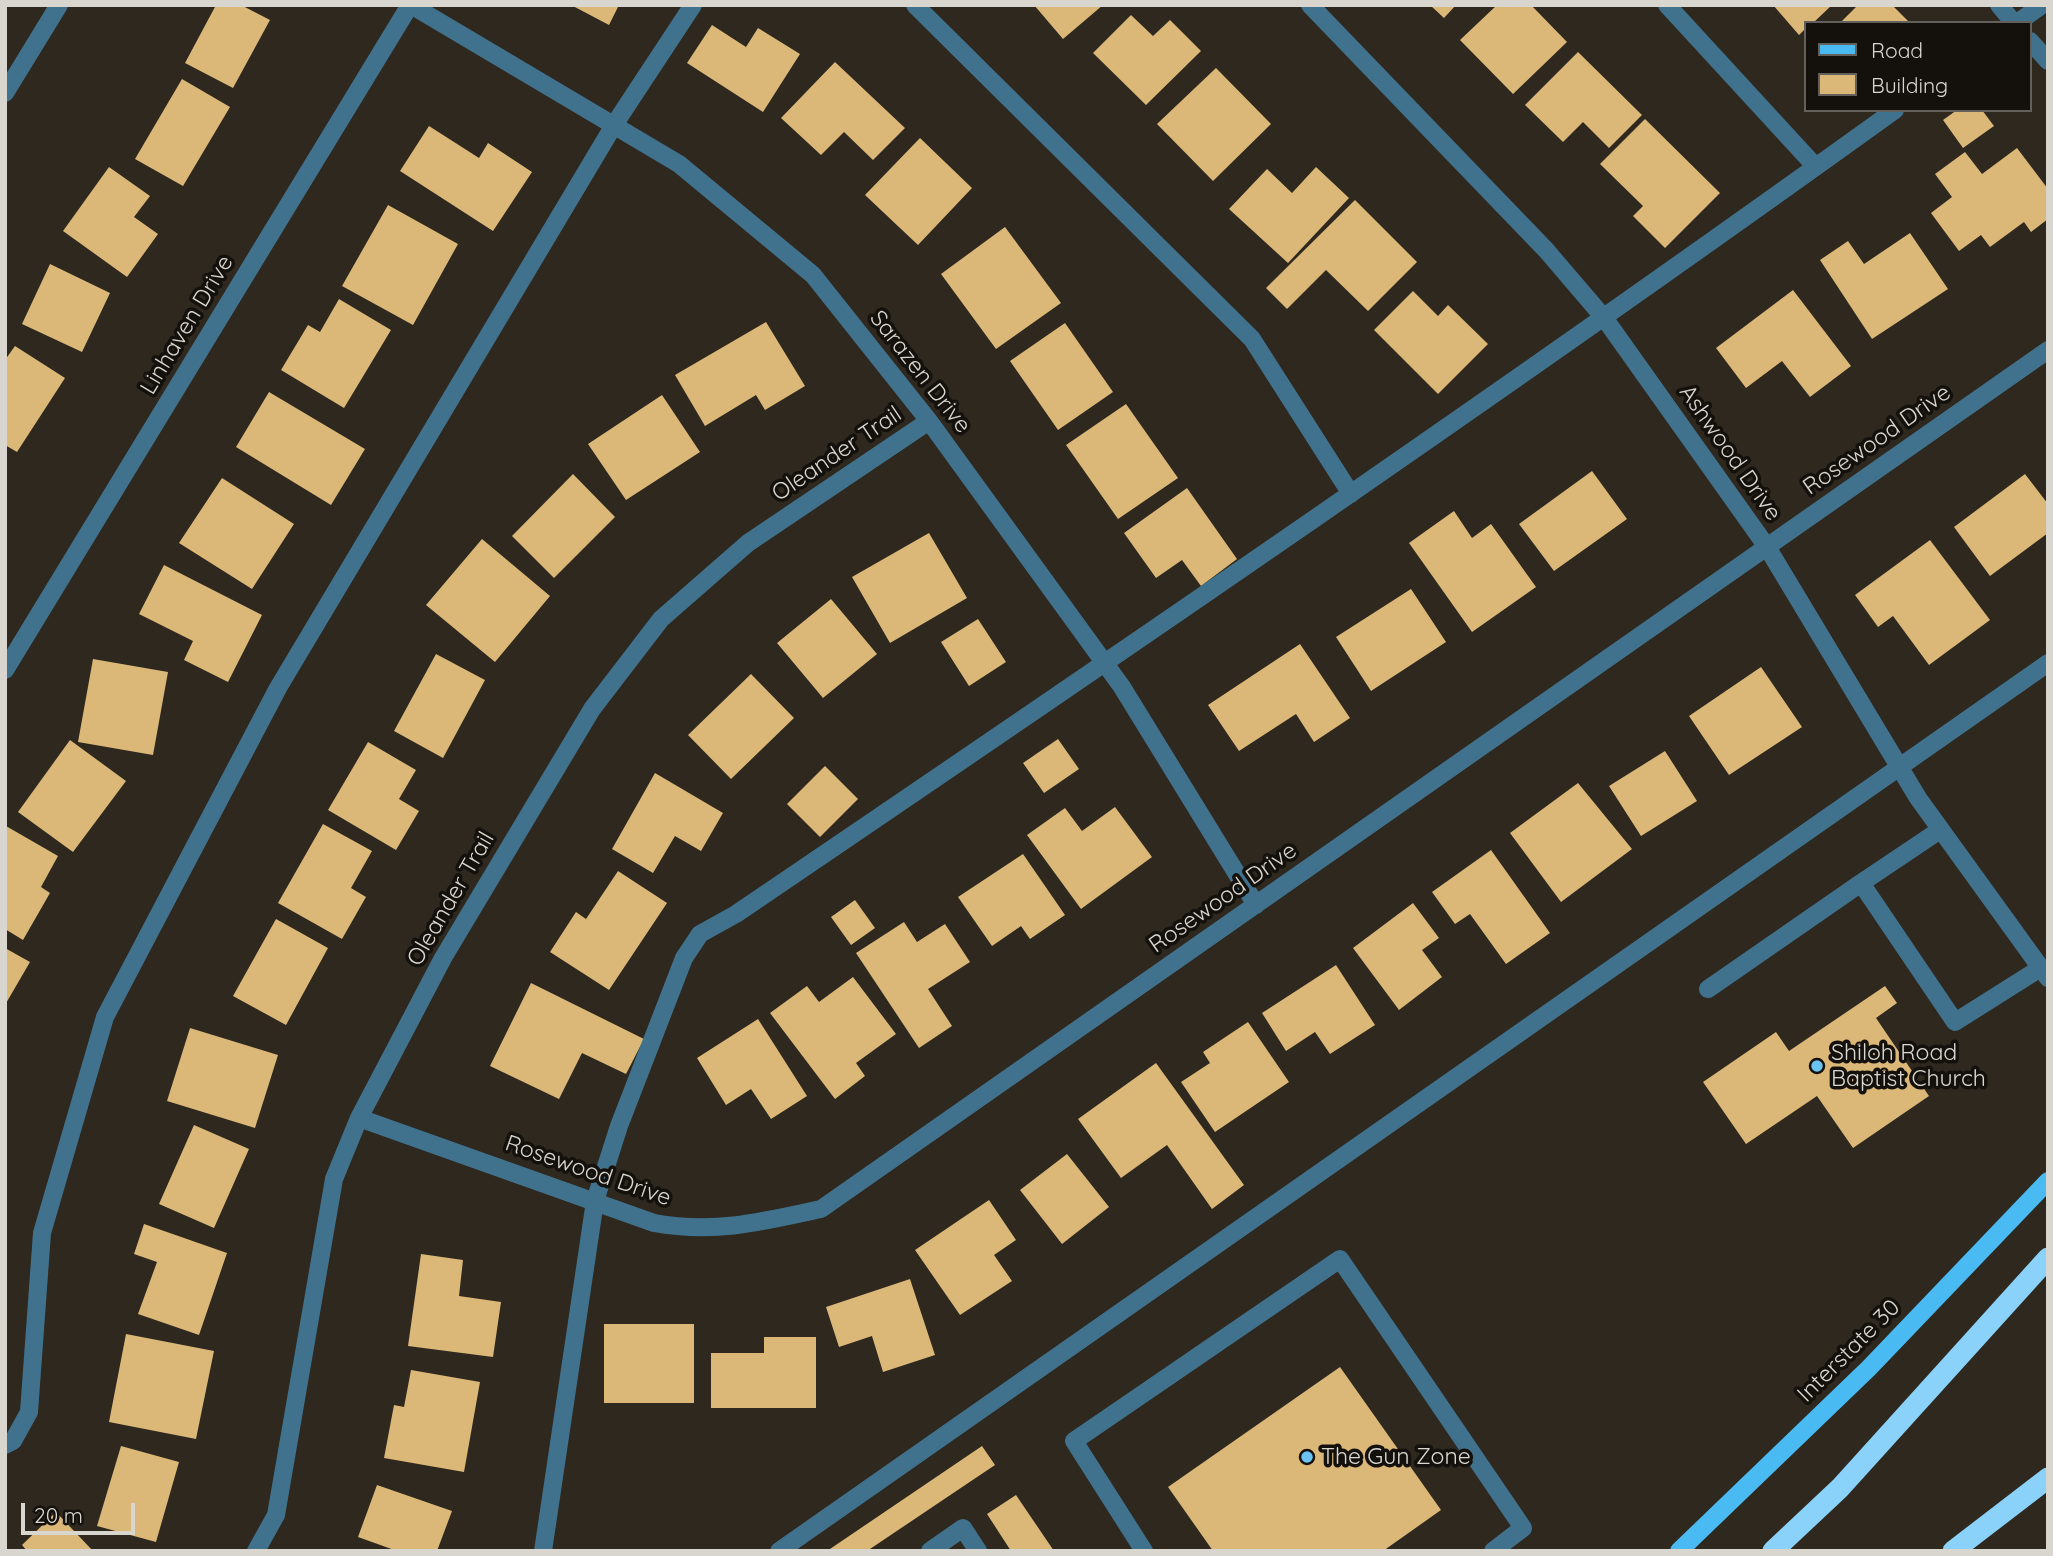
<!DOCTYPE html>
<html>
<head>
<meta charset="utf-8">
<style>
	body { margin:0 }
	#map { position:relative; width:2053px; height:1556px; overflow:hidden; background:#2e281f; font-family:Quicksand,sans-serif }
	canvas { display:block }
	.frame { position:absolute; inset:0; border:7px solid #d9d5cf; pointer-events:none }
	.legend { position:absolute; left:1804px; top:21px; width:228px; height:91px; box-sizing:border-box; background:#14110d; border:2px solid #635f5b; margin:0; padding:9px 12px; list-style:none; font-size:21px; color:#d9d5cf }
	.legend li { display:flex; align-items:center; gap:14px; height:35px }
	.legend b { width:35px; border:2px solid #635f5b }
	.scale { position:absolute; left:21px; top:1503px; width:114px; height:32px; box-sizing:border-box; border:4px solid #d9d5cf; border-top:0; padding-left:9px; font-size:21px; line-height:24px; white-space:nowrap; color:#d9d5cf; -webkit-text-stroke:5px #14110d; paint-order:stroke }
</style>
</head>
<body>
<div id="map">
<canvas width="2053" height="1556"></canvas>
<div class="frame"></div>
<ul class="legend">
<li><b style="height:9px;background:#49baf2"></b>Road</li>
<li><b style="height:19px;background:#dbb878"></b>Building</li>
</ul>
<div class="scale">20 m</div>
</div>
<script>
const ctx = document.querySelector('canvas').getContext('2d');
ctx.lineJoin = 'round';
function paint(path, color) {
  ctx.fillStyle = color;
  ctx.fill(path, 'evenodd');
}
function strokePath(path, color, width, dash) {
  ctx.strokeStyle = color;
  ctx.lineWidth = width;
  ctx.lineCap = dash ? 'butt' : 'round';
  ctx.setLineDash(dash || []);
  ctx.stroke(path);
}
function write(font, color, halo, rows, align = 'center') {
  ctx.font = font + ' Quicksand,sans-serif';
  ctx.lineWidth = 7;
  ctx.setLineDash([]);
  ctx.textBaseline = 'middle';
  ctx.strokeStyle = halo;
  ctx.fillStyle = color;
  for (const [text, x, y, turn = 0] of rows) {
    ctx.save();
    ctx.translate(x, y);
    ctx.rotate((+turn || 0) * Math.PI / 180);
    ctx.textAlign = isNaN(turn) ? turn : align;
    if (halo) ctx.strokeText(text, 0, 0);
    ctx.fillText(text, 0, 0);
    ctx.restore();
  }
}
const building = new Path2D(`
	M216,5H241L270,20L233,88L185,63Z
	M571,5H619L609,25Z
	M1034,5H1103L1063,39Z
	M1430,5H1456L1444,18Z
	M1497,5H1531L1567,42L1513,94L1460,40Z
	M1773,5H1832L1813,23H1806V28L1799,35Z
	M1858,5H1892L1910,23H1840Z
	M1131,15L1153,36L1170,20L1201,51L1146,105L1093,53Z
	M712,25L746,47L758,28L800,54L763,112L687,63Z
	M1578,52L1642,115L1609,148L1583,122L1563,142L1525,105Z
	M835,62L905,128L873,160L844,132L821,155L781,118Z
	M1216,68L1271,124L1213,181L1157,124Z
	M182,79L230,107L183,186L135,159Z
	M1957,110H1982L1994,126L1963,148L1943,120Z
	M1645,119L1720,193L1665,248L1633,216L1643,206L1600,164Z
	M429,126L479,158L488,143L532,172L493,231L400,171Z
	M920,138L972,188L918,245L865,195Z
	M2017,148L2048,189V219L2031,232L2024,222L1990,247L1981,235L1959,251L1931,213L1952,197L1935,174L1965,152L1982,174Z
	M109,167L150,196L134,217L158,234L127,277L63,231Z
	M1316,167L1349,198L1288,263L1229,209L1267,169L1292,193Z
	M1355,200L1417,262L1368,311L1326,270L1287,309L1266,288Z
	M388,205L458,244L413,325L342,286Z
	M1005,227L1061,303L996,349L941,274Z
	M1910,233L1948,289L1872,339L1820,260L1848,241L1864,264Z
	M50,264L110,293L82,352L22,324Z
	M1793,290L1851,366L1810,397L1782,361L1746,388L1716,348Z
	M1413,291L1438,316L1448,305L1488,344L1438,394L1374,330Z
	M339,299L391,330L344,408L281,370L308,325L320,332Z
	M766,322L805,386L765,410L756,395L705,426L675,375Z
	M1065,323L1113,392L1058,430L1010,361Z
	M15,346L65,378L17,452L5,445V360Z
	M269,392L365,449L331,505L236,447Z
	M662,395L700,452L626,500L588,444Z
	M1126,404L1178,478L1118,519L1066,445Z
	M1592,471L1627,519L1554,571L1519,524Z
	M573,474L615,517L554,578L512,536Z
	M2025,474L2048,504V533L1990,576L1954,527Z
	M222,478L294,524L252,589L179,543Z
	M1187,488L1237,559L1201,586L1182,560L1156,578L1124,533Z
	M1454,511L1472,538L1491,524L1536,587L1472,632L1409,543Z
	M929,533L967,598L890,643L852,577Z
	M482,539L550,596L495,662L426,605Z
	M1930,540L1990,620L1929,665L1893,616L1878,627L1855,595Z
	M164,565L262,615L228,682L184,660L193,641L139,614Z
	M1411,589L1446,642L1371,691L1336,637Z
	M831,599L877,654L823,698L777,643Z
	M978,619L1006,662L969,686L941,642Z
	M1300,644L1350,718L1314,742L1296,714L1239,751L1208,705Z
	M436,654L485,680L443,758L394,731Z
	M93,659L168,672L153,755L78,742Z
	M1761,667L1802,727L1729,775L1689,716Z
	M751,674L794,718L731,779L688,735Z
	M1058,739L1079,769L1044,793L1023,763Z
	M70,740L126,781L73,852L18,812Z
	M368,742L416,770L399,799L419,811L396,850L328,810Z
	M1665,751L1697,801L1641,836L1609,786Z
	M825,766L858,799L820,837L787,804Z
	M655,773L723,813L701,851L675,836L653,873L612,849Z
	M1578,783L1632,849L1561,902L1510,833Z
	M1115,807L1152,857L1081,909L1027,835L1065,808L1082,831Z
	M323,824L372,851L351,888L366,897L342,939L278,903Z
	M6,826L58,856L41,887L50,893L23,940L5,929Z
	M1491,850L1550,933L1506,964L1470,914L1455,924L1432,892Z
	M1023,854L1065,915L1030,939L1021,926L992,946L958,897Z
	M618,871L667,903L609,990L550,952L576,912L586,919Z
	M855,900L875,928L851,945L831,917Z
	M1413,903L1439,938L1422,950L1442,977L1399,1010L1353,948Z
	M276,919L328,948L286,1025L233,996Z
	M904,922L917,942L945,924L970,962L928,989L952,1026L919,1048L856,953Z
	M5,948L30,962L5,1005Z
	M1336,965L1375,1025L1330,1054L1315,1032L1286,1051L1262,1013Z
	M853,977L896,1034L856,1063L865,1076L835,1099L770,1013L807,986L819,1002Z
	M531,983L644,1039L626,1074L582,1053L559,1099L490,1066Z
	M1885,986L1897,1003L1876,1018L1929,1096L1853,1148L1817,1096L1746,1144L1703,1082L1776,1032L1789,1051Z
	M758,1019L807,1096L771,1119L751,1089L726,1105L697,1058Z
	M1248,1022L1289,1082L1215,1132L1181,1082L1210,1063L1203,1052Z
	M190,1028L278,1055L255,1128L167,1101Z
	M1156,1063L1244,1185L1212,1209L1167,1145L1121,1178L1078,1119Z
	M194,1125L249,1149L214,1228L159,1204Z
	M1067,1154L1109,1207L1062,1244L1020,1190Z
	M989,1200L1016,1240L994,1255L1012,1281L960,1315L915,1250Z
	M144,1224L227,1253L199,1335L138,1314L157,1262L134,1254Z
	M421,1254L463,1260L459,1296L501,1302L493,1357L408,1346Z
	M910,1279L935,1355L883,1372L872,1336L839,1347L826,1307Z
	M604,1324H694V1403H604Z
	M126,1334L214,1351L196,1439L109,1422Z
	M764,1337H816V1408H711V1353H764Z
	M1340,1367L1441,1510L1383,1551H1213L1168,1487Z
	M411,1370L480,1382L464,1472L384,1458L394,1405L404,1407Z
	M121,1446L179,1462L156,1542L97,1526Z
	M982,1446L995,1465L867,1551H827Z
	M377,1485L452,1511L437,1551H397L358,1537Z
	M1016,1495L1054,1551H1011L987,1514Z
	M56,1512L93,1551H27L22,1545Z`);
const minor = new Path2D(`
	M411,5L679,164L813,275L929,421L1122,687L1256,905
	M915,5L1252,339L1351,494
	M1310,5L1546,250L1605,319L1767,547L1918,798L2048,978
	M1667,5L1816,167
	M1999,5L2014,23
	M2017,23L2042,5
	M2030,41L2048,61
	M5,93L59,5
	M5,670L410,5
	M1940,830L1861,883L1955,1022L2039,969
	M1708,989L1861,883
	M359,1118L654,1223C714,1234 762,1222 821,1209L2048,350
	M5,1445L13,1441L29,1412L42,1233L105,1017L278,688L614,125L693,5
	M256,1551L276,1515L334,1179L359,1118L443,958L592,709L661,619L748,543L929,421
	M543,1551L595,1201L619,1126L684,958L700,934L736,914C1125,650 1513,385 1895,110
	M779,1551L2048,663
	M930,1551L963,1528L978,1551
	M1144,1551L1074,1441L1340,1259L1523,1528L1493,1551`);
const major = new Path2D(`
	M1679,1551L1869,1368L2048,1181`);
const highway = new Path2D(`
	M1773,1551L1840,1488L2048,1258
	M1953,1551L2048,1478`);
const markers = [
	[1817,1066,7,"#6bc3f2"],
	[1307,1457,7,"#6bc3f2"]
];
const streetNames = [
	["Linhaven Drive",187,325,-59],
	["Sarazen Drive",920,372,52],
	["Rosewood Drive",1877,440,-35],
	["Ashwood Drive",1730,453,55],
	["Oleander Trail",837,454,-34],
	["Rosewood Drive",1223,898,-35],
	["Oleander Trail",451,899,-60],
	["Rosewood Drive",588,1171,19],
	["Interstate 30",1849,1351,-45]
];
const poiNames = [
	["Shiloh Road",1831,1053],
	["Baptist Church",1831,1079],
	["The Gun Zone",1321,1457]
];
paint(building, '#dbb878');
strokePath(minor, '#41728d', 18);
strokePath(major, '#49baf2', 18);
strokePath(highway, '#8ad2fa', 21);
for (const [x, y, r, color] of markers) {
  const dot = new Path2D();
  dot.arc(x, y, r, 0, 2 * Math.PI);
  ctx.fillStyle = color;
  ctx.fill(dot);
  strokePath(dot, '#14110d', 2.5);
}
write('23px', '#d9d5cf', '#14110d', streetNames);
write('23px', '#d9d5cf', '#14110d', poiNames, 'left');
</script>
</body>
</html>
